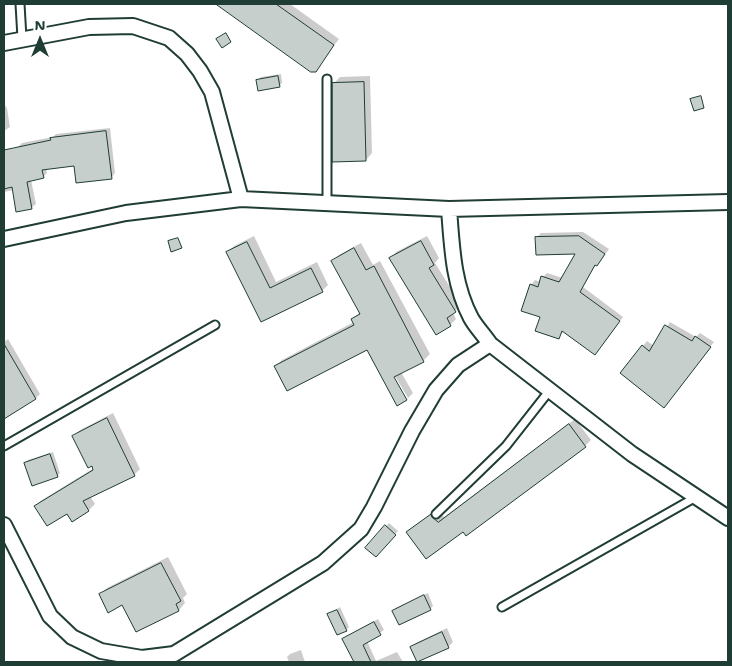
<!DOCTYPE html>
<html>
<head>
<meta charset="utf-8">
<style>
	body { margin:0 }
	#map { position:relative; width:732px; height:666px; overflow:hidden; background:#fff; font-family:"Shantell Sans",sans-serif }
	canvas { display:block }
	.frame { position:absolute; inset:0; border:5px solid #1f3d34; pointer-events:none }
	.north { position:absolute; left:15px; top:15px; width:50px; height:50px; -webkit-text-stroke:4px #fff; paint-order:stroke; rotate:0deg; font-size:14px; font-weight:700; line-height:20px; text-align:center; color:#1f3d34 }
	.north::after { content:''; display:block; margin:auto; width:18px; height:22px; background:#1f3d34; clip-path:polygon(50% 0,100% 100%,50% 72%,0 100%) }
</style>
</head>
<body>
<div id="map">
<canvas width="732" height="666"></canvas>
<div class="frame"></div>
<div class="north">N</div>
</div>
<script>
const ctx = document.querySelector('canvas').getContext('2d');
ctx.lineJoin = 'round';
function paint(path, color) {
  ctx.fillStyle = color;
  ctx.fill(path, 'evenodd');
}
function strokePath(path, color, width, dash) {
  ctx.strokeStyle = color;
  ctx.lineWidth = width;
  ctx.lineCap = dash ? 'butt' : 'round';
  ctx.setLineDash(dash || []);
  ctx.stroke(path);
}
const shadow = new Path2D(`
	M218,4H290L339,39L314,72Z
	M281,74L282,83L279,86L258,80L261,77Z
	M370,76L372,153L366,160L334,83L340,77Z
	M4,104L7,108L10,127L4,131Z
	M110,128L115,173L111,178L75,165L46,168L47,173L43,177L31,180L36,204L31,208L14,190L4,192V160L20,156L18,147L22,143L53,137L56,134Z
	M583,232L609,249L601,260L596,264L583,287L623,317L599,349L564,331L559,337L541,316L531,285L535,280L541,282L543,277L547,273L563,278L577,252L536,238L541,233Z
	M254,236L276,282L317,262L328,285L322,291L261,321L228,252L234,246Z
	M427,236L439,258L435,263L461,305L453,313L456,319L450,325L391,258L396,252Z
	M361,243L373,265L380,261L430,354L423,361L401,372L413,393L408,398L392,371L389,373L407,399L398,404L368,348L275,366L282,360L354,322L353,319L360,312L333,261L339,255Z
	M670,322L696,337L700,333L714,342L664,406L621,373L647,341L654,346Z
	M8,339L40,394L36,398L4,416V342Z
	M113,413L140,469L134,475L90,496L95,504L89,510L72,520L67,513L36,506L42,500L94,468L74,436L80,430Z
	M575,419L591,440L585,446L463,530L407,532L437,509L444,517Z
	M53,452L60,473L57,476L25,463L28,460Z
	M389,523L398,531L376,556L366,548Z
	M168,557L187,594L183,598L185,603L179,610L123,604L100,595L107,588Z
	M428,593L433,606L430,609L399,623L393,611L396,608Z
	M340,607L349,627L346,630L329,614Z
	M378,619L384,630L367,641L376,661L397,652L403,662H357L351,650L343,640L347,636Z
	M447,628L453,642L448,647L411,648L416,643Z
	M301,650L305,662H289L287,657L290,654Z`);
const building = new Path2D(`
	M216,4H276L334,45L316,72H311Z
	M226,33L231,42L222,48L216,39Z
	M278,76L280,87L258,91L256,80Z
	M364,82L366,161L332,162V83Z
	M701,96L704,108L694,111L690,99Z
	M106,131L112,179L76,183L74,166L42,170L44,178L27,182L32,209L16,212L12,187L4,189V150L51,140L50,138Z
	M579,236L605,254L597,266L595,265L580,292L620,321L595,355L562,331L559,339L535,331L540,317L521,311L530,284L538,287L541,276L559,282L575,254L536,255L535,237Z
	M178,238L182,248L171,252L168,241Z
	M421,241L434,265L429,268L456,312L447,318L451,326L436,335L389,258Z
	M247,242L270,288L311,268L323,292L261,322L226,252Z
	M354,248L366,270L374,266L424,362L394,377L407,400L397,406L367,350L287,391L274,366L354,325L351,319L360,314L331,261Z
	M665,325L692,341L695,336L711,347L664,408L620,373L642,345L649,351Z
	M4,344L36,399L4,419Z
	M107,418L135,476L83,501L89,511L72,522L67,514L47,526L34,506L93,470L92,466L88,468L72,436Z
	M569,424L586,447L466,536L463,532L426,559L406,532L431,514L432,517L438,522Z
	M50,454L58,477L32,486L24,463Z
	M385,525L396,535L376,557L365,548Z
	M161,563L181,601L176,604L179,611L136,632L122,605L108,613L99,594Z
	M424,595L431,610L399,625L392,611Z
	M337,610L347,631L337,635L327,614Z
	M374,622L381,635L363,645L371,662H354L342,639Z
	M442,632L449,648L417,662L410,647Z`);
const service = new Path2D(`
	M20,4L22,38
	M327,79V204
	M4,446L215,325
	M436,514L506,446L550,390
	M502,607L696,497`);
const minor = new Path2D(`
	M4,43L89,27L133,26L169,38L187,54L200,71L212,92L241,199
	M449,209C452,247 453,284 471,318C476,327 484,335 490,344L632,454L728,518
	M4,239L126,213L241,199L449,209L728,202
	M4,525L50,616L72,637L101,651L142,658L174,654L323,563L361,529L374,507L412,431L436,390L458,365L490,344`);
paint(shadow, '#0003');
paint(building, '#c7cfcc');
strokePath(building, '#1f3d34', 1);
strokePath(service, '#1f3d34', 11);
strokePath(minor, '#1f3d34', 18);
strokePath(service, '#fff', 7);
strokePath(minor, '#fff', 14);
</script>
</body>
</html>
